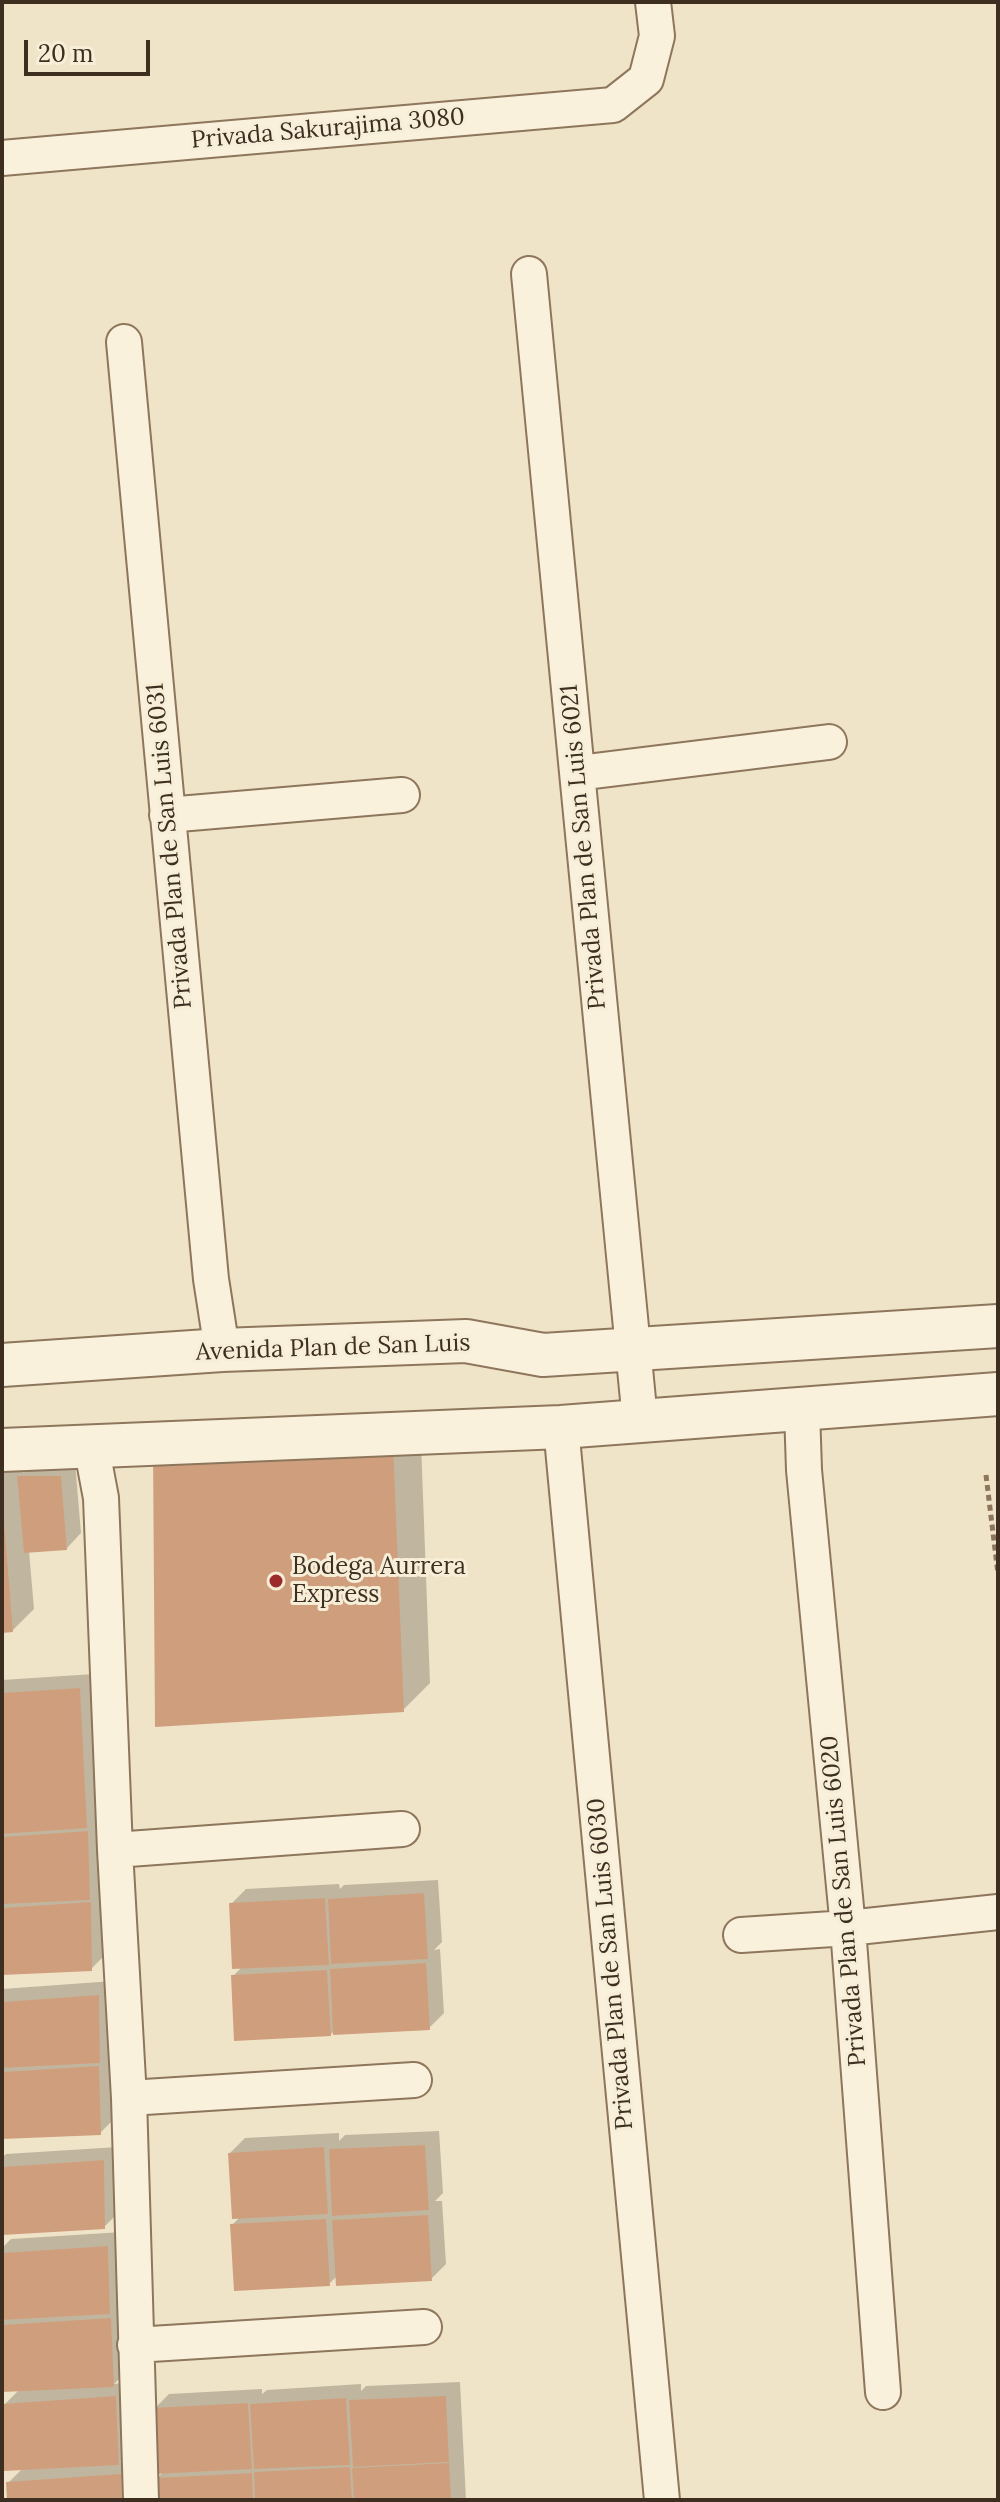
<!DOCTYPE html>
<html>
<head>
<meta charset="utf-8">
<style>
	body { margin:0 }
	#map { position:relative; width:1000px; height:2502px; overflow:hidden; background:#f0e4c8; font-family:Lora,serif }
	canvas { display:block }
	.frame { position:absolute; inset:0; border:4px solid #3d2e20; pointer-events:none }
	.scale { position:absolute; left:24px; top:40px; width:126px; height:36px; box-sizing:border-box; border:4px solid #3d2e20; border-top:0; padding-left:10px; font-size:24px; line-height:28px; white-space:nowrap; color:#3d2e20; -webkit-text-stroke:6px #f7eed8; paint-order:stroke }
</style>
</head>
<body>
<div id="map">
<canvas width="1000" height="2502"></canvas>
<div class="frame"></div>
<div class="scale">20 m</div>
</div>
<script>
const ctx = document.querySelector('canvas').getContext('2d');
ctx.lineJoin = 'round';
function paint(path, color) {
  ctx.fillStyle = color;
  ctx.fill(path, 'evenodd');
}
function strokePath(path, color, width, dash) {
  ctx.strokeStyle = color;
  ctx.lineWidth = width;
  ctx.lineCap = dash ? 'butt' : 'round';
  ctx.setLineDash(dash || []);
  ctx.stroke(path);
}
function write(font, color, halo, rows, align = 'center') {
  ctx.font = font + ' Lora,serif';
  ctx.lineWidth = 6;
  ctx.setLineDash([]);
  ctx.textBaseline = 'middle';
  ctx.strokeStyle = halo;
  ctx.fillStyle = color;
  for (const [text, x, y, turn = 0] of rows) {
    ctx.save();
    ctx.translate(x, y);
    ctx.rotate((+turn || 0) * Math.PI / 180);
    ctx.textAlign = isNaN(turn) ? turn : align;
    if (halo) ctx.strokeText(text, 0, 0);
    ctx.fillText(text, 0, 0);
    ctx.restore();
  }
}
const shadow = new Path2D(`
	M420,1416L430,1683L403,1710L157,1725Z
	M21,1447L23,1473L34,1462H75L81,1533L67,1548L29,1551L34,1609L13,1630L2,1631V1449Z
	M94,1674L101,1812L95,1817H102L104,1883L99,1888H105L106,1954L91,1969L2,1973V1680Z
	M438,1880L442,1942L434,1950L440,1949L444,2013L429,2028L335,2030L330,2035L233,1976L242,1967L231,1904L246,1889L339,1884L340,1889L344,1885Z
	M113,1981L114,2047L109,2052H113L115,2118L100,2133L2,2137V1989Z
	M439,2131L443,2193L435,2201H442L446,2264L431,2279L337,2276L329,2284L232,2225L240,2217L230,2153L245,2138L339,2133V2141L345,2135Z
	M118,2147L119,2212L104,2227L2,2233V2158L6,2154Z
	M122,2232L124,2298L117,2304H125L128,2370L114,2384L130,2382L133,2448L120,2462L135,2461L136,2500H9L8,2483L23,2468L4,2405L20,2389L2,2390V2323L7,2317L2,2318V2248L11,2239Z
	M460,2382L466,2500H158L157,2478L164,2471L154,2409L169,2394L262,2389V2394L267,2390L361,2384V2391L366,2386Z`);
const building = new Path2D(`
	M393,1442L404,1712L155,1727L153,1451Z
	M17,1476H61L67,1550L24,1553Z
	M2,1521H4L13,1632L2,1633Z
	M80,1688L87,1828L2,1834V1693Z
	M88,1831L90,1900L2,1904V1837Z
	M424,1893L428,1959L331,1964L328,1899Z
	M325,1898L329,1965L232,1969L229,1903Z
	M91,1902L92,1971L2,1975V1908Z
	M426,1963L430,2030L333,2035L330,1969Z
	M327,1970L331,2036L234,2041L231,1975Z
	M99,1995L100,2063L2,2068V2002Z
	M99,2066L101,2135L2,2139V2072Z
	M425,2145L429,2210L332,2216L329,2149Z
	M324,2147L328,2214L232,2219L228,2153Z
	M104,2160L105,2229L2,2235V2167Z
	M428,2215L432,2281L336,2286L332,2220Z
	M326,2219L330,2286L234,2291L230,2224Z
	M108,2246L110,2314L2,2320V2253Z
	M111,2318L114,2387L2,2392V2325Z
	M116,2396L119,2465L4,2471L2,2404Z
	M446,2396L449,2462L353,2467L349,2400Z
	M346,2398L350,2465L254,2469L250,2404Z
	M248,2403L252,2469L155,2474L152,2408Z
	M449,2463L451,2500H354L352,2468Z
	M350,2467L352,2500H255L254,2472Z
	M252,2473L253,2500H156L155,2478Z
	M121,2474L122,2500H7L6,2482Z`);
const path = new Path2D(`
	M986,1475L998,1574`);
const minor = new Path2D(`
	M2,158L613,105L646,79L657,36L653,2
	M529,274C567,656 601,1038 640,1420
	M124,342L211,1279L222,1350
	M578,773L829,742
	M167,815L402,795
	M802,1410L804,1470L848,1928L883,2392
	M561,1427L662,2500
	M91,1445L101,1498L115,1850L129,2098L141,2500
	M115,1850L402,1829
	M741,1935L848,1928L998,1912
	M129,2098L414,2080
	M135,2345L424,2327`);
const tertiary = new Path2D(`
	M2,1365L222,1350L466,1341L543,1355L998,1326
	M2,1450L561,1427L998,1394`);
const markers = [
	[276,1581,8,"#9e2a2b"]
];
const streetNames = [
	["Privada Sakurajima 3080",328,129,-5],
	["Privada Plan de San Luis 6031",170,846,-95],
	["Privada Plan de San Luis 6021",584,847,-95],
	["Avenida Plan de San Luis",333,1348,-2],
	["Privada Plan de San Luis 6020",844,1901,-95],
	["Privada Plan de San Luis 6030",611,1964,-95]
];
const poiNames = [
	["Bodega Aurrera",292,1567],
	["Express",292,1595]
];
paint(shadow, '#0003');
paint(building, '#cf9f7d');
strokePath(minor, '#8d765c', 38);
strokePath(tertiary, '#8d765c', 46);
strokePath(path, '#8d765c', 5, [6, 4]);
strokePath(minor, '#faf1dc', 34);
strokePath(tertiary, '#faf1dc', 42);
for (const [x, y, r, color] of markers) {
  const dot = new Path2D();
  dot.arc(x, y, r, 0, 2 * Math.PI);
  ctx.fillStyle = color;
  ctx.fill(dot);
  strokePath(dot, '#f7eed8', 3);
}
write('24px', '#3d2e20', '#f7eed8', streetNames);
write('24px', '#3d2e20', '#f7eed8', poiNames, 'left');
</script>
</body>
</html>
